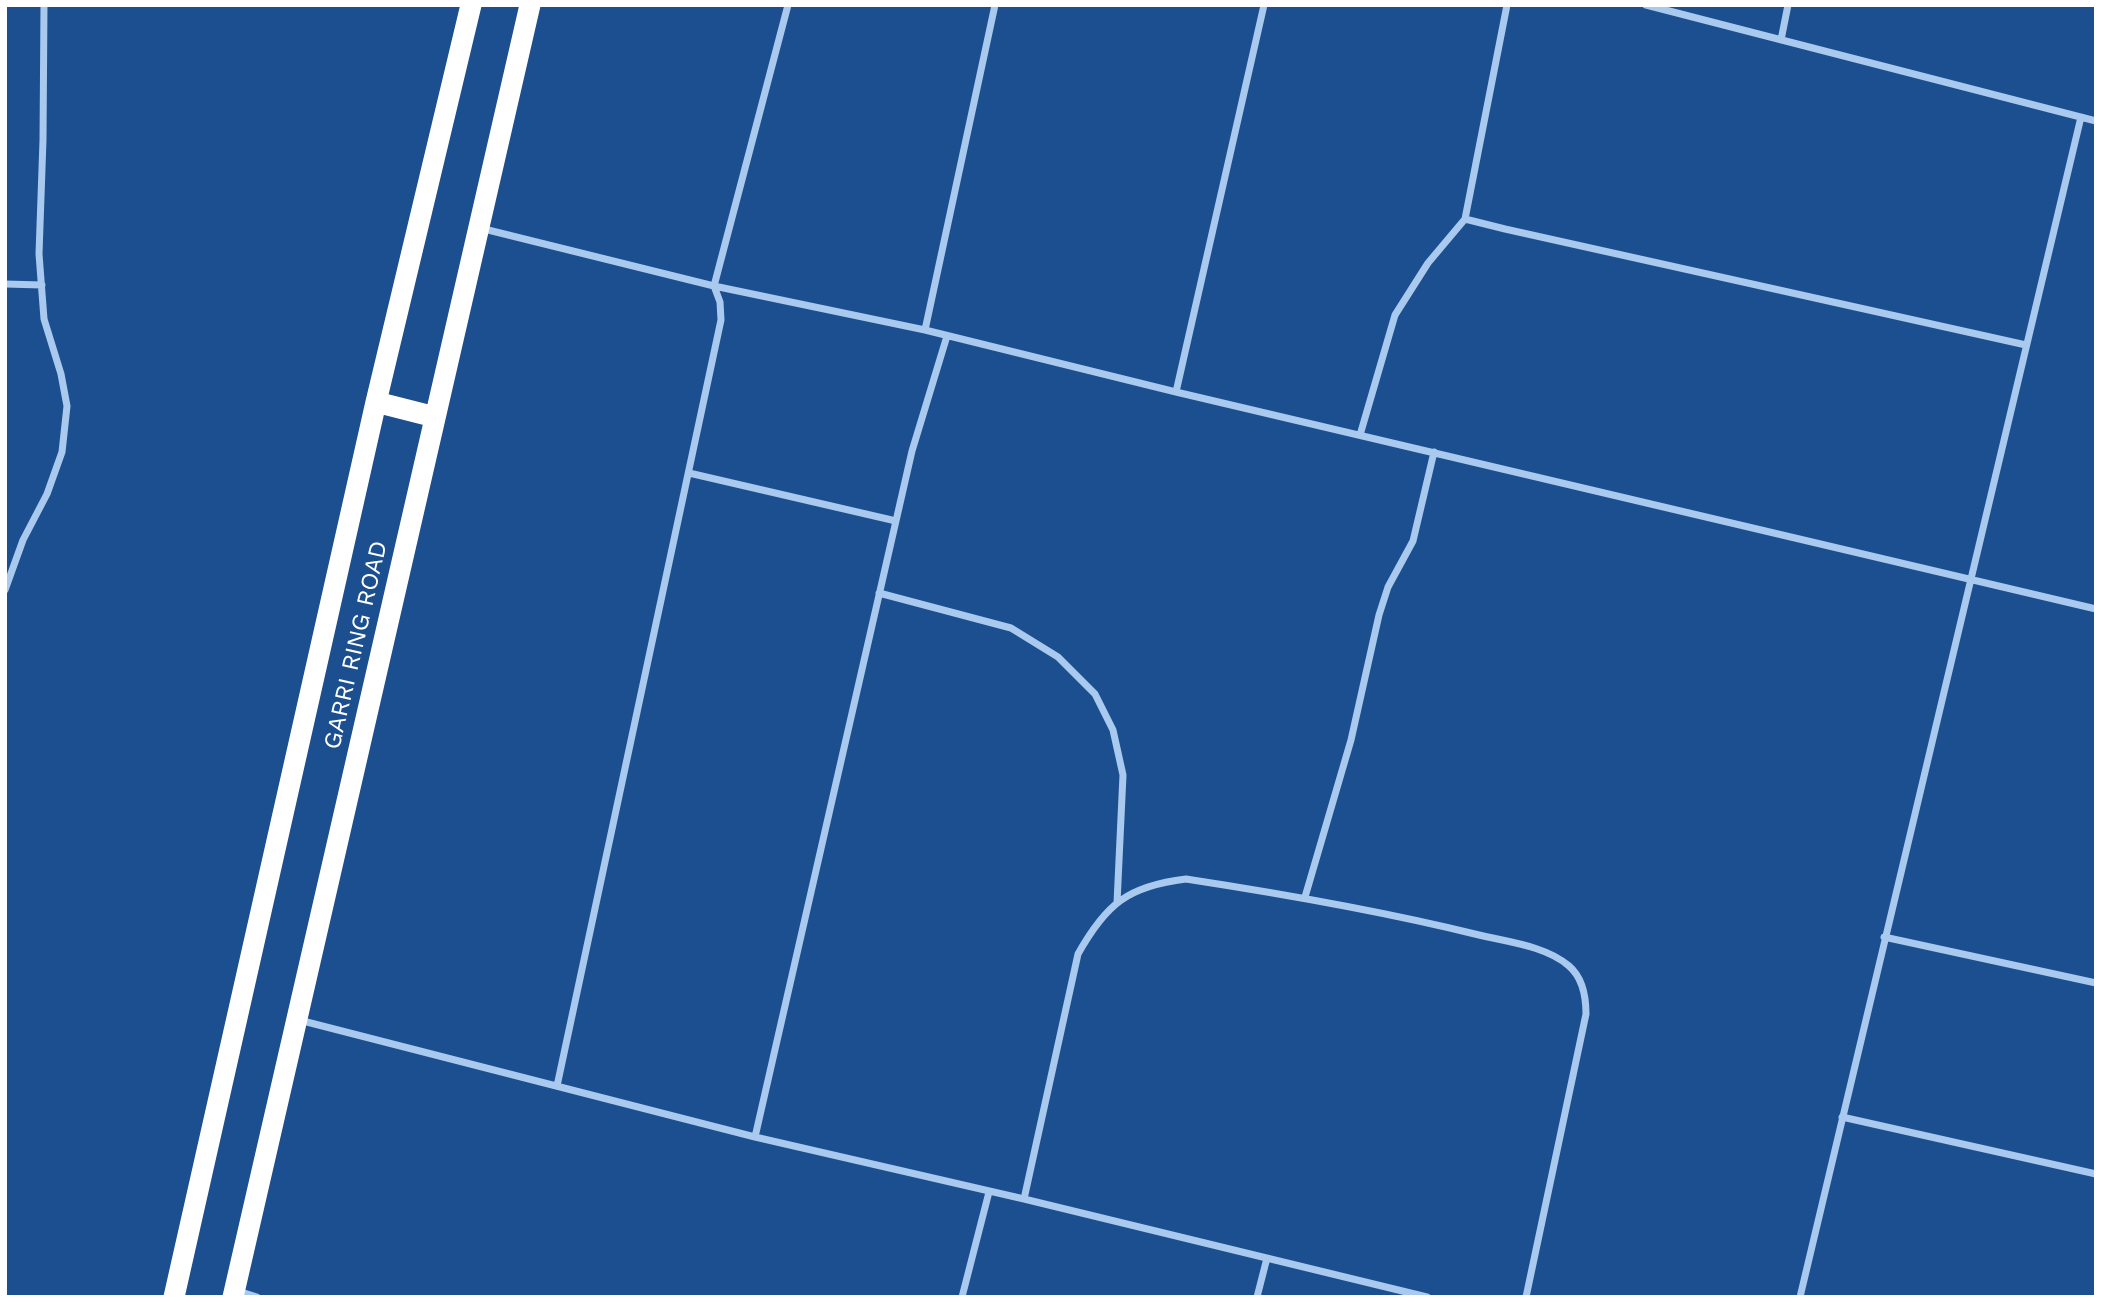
<!DOCTYPE html>
<html>
<head>
<meta charset="utf-8">
<style>
	body { margin:0 }
	#map { position:relative; width:2101px; height:1302px; overflow:hidden; background:#1b4f8f; font-family:"Work Sans",sans-serif }
	canvas { display:block }
	.frame { position:absolute; inset:0; border:7px solid #fff; pointer-events:none }
</style>
</head>
<body>
<div id="map">
<canvas width="2101" height="1302"></canvas>
<div class="frame"></div>
</div>
<script>
const ctx = document.querySelector('canvas').getContext('2d');
ctx.lineJoin = 'round';
function strokePath(path, color, width, dash) {
  ctx.strokeStyle = color;
  ctx.lineWidth = width;
  ctx.lineCap = dash ? 'butt' : 'round';
  ctx.setLineDash(dash || []);
  ctx.stroke(path);
}
function write(font, color, halo, rows, align = 'center') {
  ctx.font = font + ' "Work Sans",sans-serif';
  ctx.lineWidth = 7;
  ctx.setLineDash([]);
  ctx.textBaseline = 'middle';
  ctx.strokeStyle = halo;
  ctx.fillStyle = color;
  for (const [text, x, y, turn = 0] of rows) {
    ctx.save();
    ctx.translate(x, y);
    ctx.rotate((+turn || 0) * Math.PI / 180);
    ctx.textAlign = isNaN(turn) ? turn : align;
    if (halo) ctx.strokeText(text, 0, 0);
    ctx.fillText(text, 0, 0);
    ctx.restore();
  }
}
const street = new Path2D(`
	M1646,5L2096,121
	M1781,40L1788,5
	M1465,219L1505,229L2026,345
	M480,228L714,286L925,330L1176,392L2096,609
	M5,284L42,285
	M925,330L995,5
	M1176,392L1264,5
	M1360,435L1395,315L1428,263L1465,219L1507,5
	M689,473L896,521
	M5,590L23,540L47,494L62,452L67,406L61,374L44,319L39,254L43,140L44,5
	M879,593L1011,628L1058,657L1095,694L1113,730L1123,775L1117,903
	M1305,897L1351,740L1379,615L1388,587L1413,541L1434,452
	M1884,937L2096,983
	M299,1020L755,1137L1024,1199L1427,1297
	M557,1086L721,320L720,302L714,286L788,5
	M1842,1117L2096,1174
	M755,1137L912,451L947,336
	M1024,1199L1078,954C1106,904 1128,886 1186,879C1284,894 1382,911 1479,935C1508,942 1546,946 1569,966C1583,978 1586,997 1586,1014L1526,1297
	M238,1291L257,1297
	M962,1297L989,1192
	M1257,1297L1267,1258
	M1800,1297L2081,117`);
const highway = new Path2D(`
	M376,402L435,417
	M174,1297L376,402L471,5
	M233,1297L530,5`);
const streetNames = [
	["GARRI RING ROAD",356,645,-77]
];
strokePath(street, '#a9c9ee', 7);
strokePath(highway, '#fff', 21);
write('24px', '#fff', '#1b4f8f', streetNames);
</script>
</body>
</html>
